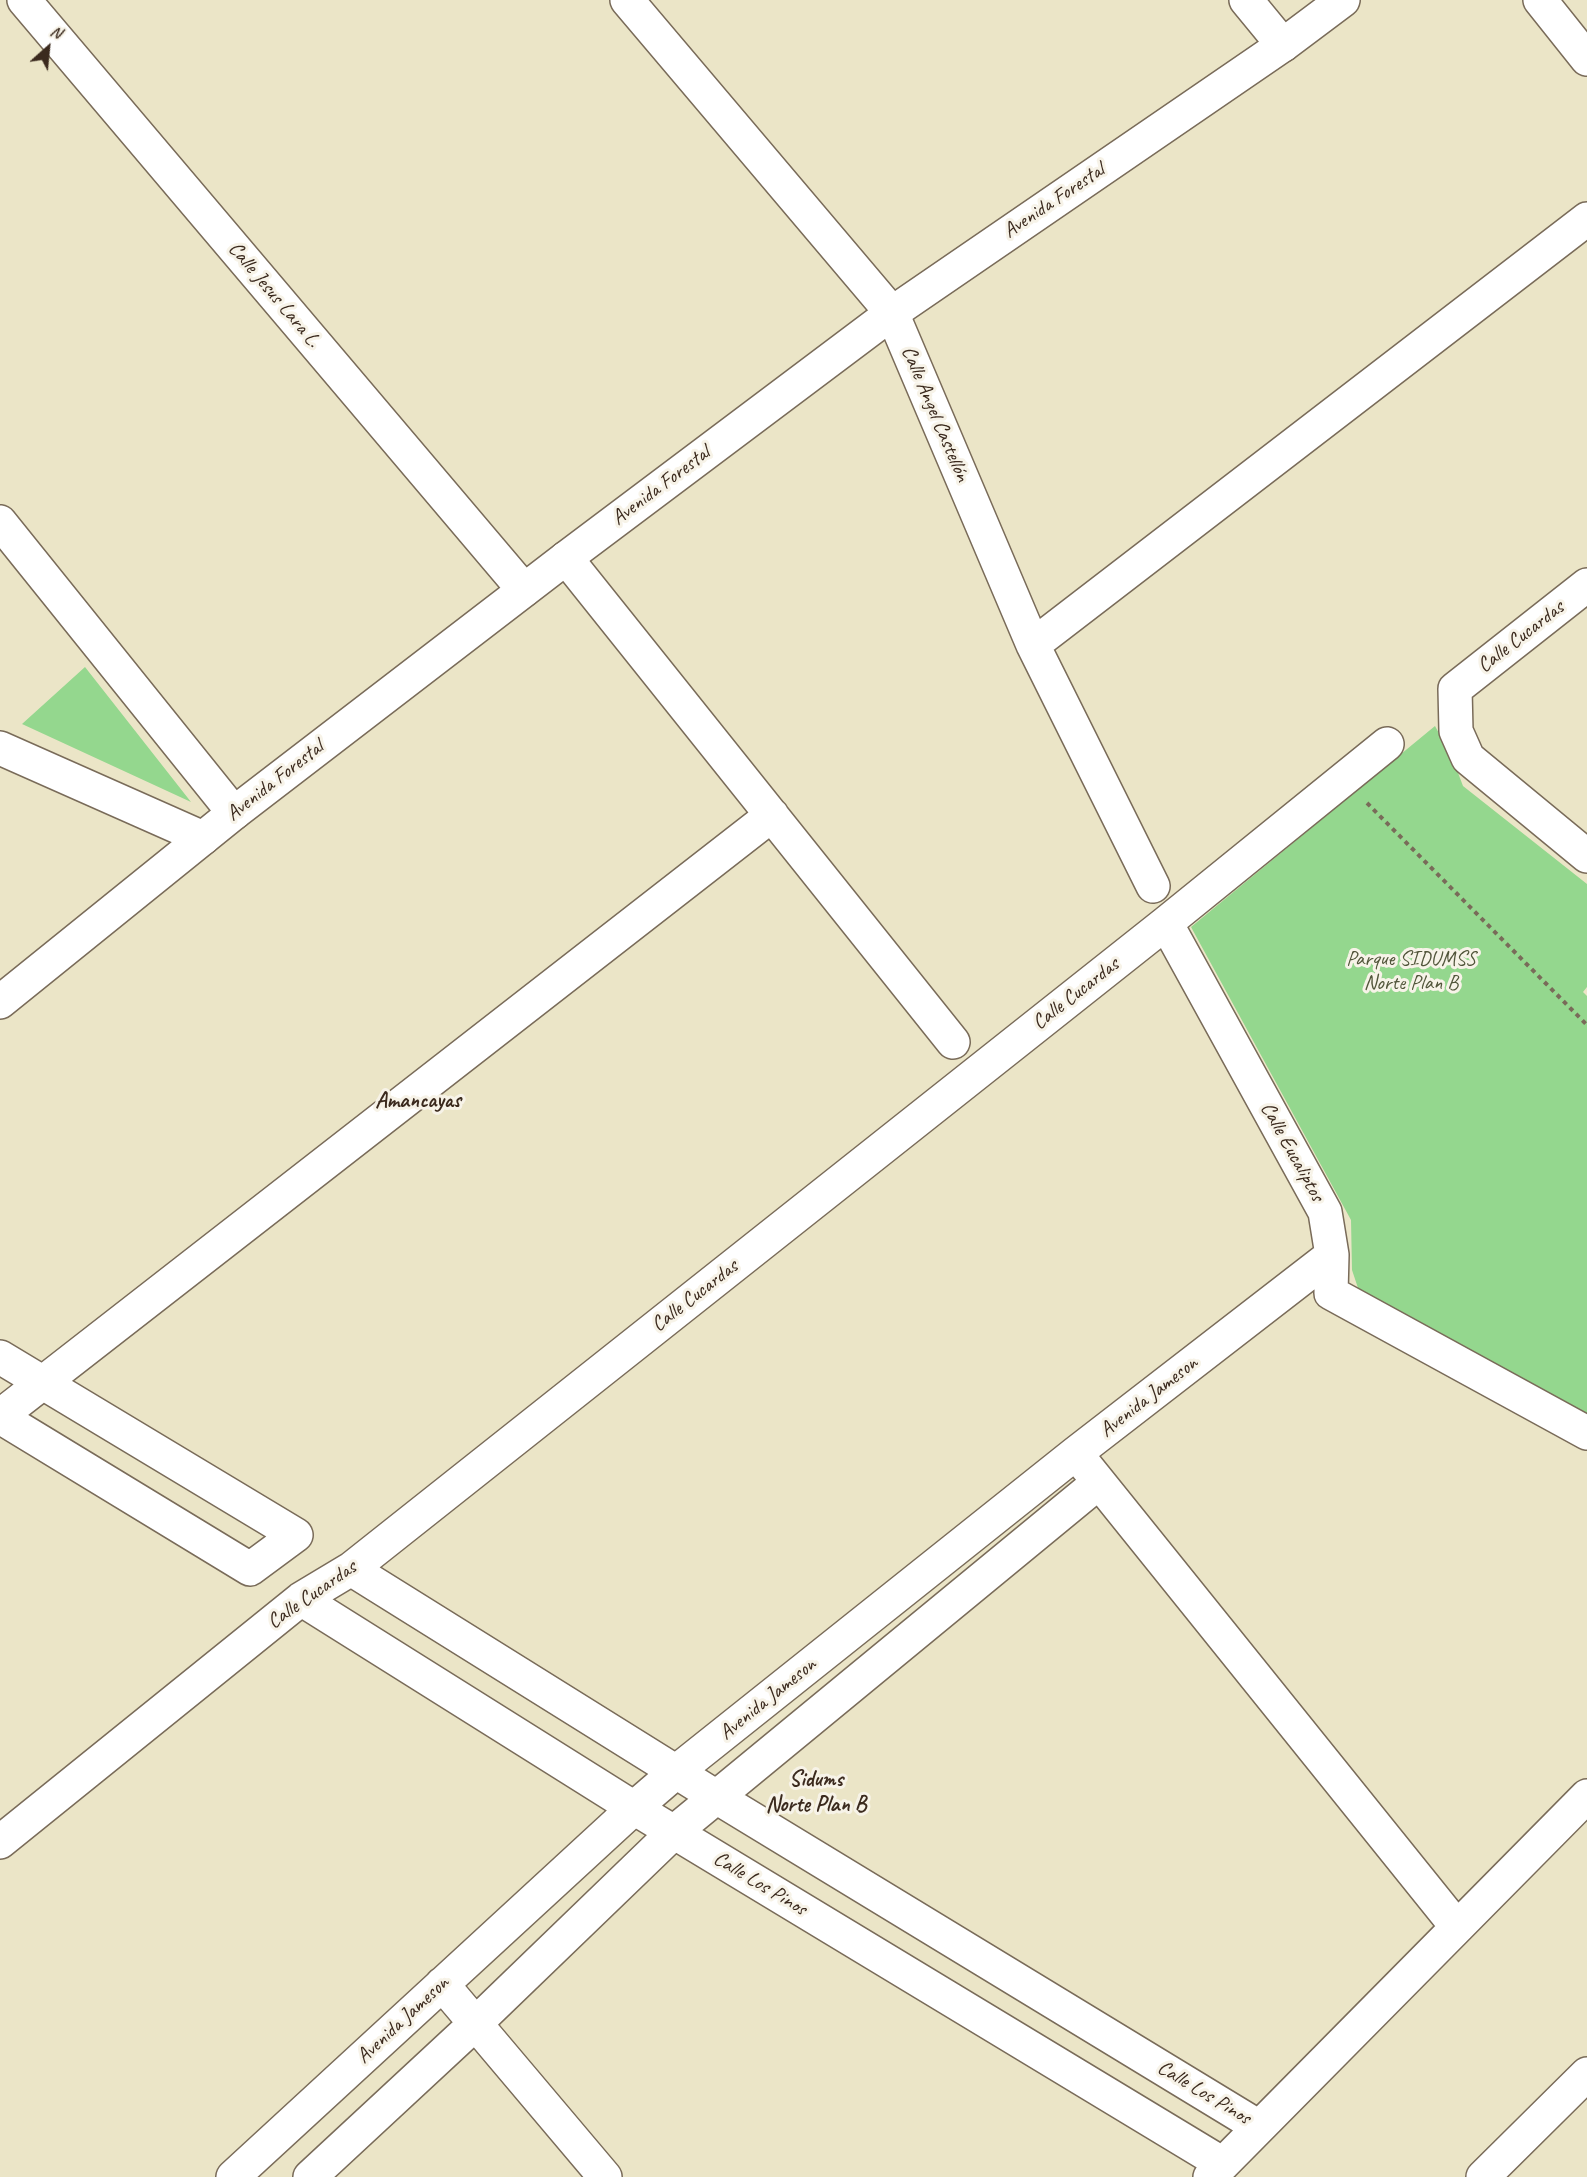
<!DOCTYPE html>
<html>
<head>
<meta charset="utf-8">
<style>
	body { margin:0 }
	#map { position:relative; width:1587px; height:2177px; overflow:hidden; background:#ebe5c7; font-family:Caveat,sans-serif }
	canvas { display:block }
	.north { position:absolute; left:18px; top:18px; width:60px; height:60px; -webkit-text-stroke:4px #f7f3e8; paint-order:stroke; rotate:27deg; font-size:16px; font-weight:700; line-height:24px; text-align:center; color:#3b2a1e }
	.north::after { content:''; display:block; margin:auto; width:21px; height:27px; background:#3b2a1e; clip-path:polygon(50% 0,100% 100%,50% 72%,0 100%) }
</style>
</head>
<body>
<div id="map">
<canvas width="1587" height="2177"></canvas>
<div class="north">N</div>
</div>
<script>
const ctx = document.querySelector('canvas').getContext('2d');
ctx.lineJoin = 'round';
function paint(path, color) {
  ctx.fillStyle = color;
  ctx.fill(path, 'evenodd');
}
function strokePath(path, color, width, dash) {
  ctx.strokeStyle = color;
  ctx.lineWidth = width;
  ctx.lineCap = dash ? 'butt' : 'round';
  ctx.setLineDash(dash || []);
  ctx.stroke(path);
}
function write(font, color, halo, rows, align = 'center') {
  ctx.font = font + ' Caveat,sans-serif';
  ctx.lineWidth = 6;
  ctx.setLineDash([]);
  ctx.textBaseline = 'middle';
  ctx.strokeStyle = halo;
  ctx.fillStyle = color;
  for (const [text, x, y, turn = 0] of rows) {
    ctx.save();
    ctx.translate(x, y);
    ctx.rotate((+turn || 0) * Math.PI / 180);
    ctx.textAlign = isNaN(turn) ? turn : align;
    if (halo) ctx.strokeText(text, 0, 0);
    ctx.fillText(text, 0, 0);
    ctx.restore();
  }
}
const green = new Path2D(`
	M85,667L191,802L22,724Z
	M1435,726L1452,757L1463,786L1587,884V987L1583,992L1587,996V1414L1359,1291L1352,1270L1351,1220L1191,927Z`);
const path = new Path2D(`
	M1367,803L1587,1025`);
const minor = new Path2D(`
	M24,0L524,590
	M627,0L892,313L1033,645L1153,886
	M1246,0L1283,45
	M1540,0L1587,59
	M0,522L234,813
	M566,558L953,1042
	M1587,585L1455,689L1456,731L1468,758L1587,856
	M1033,645L1587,219
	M0,748L203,838
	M1166,923L1325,1212L1332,1255L1331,1293L1587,1433
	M0,1357L296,1535L250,1569L0,1417
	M0,1416L772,815
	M1086,1466L1457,1927
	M351,1569L718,1798L1259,2127
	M301,1599L634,1808L1223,2164
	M0,1842L301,1599L351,1569L1166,923L1387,744
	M442,1984L605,2177
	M233,2177L634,1808L677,1771L1076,1453L1332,1255
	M310,2177L476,2023L674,1832L1098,1483
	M1210,2177L1587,1796
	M1483,2177L1587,2074`);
const tertiary = new Path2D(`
	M0,1002L234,813L566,558L892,313L1283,45L1343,0`);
const streetNames = [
	["Avenida Forestal",1054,201,-34],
	["Calle Jesus Lara L.",274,295,50],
	["Calle Angel Castellón",935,414,67],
	["Avenida Forestal",661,486,-37],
	["Calle Cucardas",1521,637,-38],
	["Avenida Forestal",275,781,-38],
	["Calle Cucardas",1076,994,-38],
	["Calle Eucaliptos",1292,1152,61],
	["Calle Cucardas",695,1296,-38],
	["Avenida Jameson",1149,1397,-38],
	["Calle Cucardas",312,1595,-35],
	["Avenida Jameson",768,1699,-39],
	["Calle Los Pinos",760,1884,31],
	["Avenida Jameson",403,2020,-43],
	["Calle Los Pinos",1204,2093,31]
];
const parkNames = [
	["Parque SIDUMSS",1411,959],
	["Norte Plan B",1411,983]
];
const neighbourhoodNames = [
	["Amancayas",418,1101],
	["Sidums",816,1780],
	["Norte Plan B",816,1805]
];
paint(green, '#94d78e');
strokePath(minor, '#796b59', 36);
strokePath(tertiary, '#796b59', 36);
strokePath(path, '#796b59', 4, [4.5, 4.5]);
strokePath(minor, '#fff', 33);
strokePath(tertiary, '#fff', 33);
write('21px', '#3b2a1e', '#f7f3e8', streetNames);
write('21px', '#51553a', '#f7f3e8', parkNames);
write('bold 22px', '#3b2a1e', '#f7f3e8', neighbourhoodNames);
</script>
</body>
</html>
